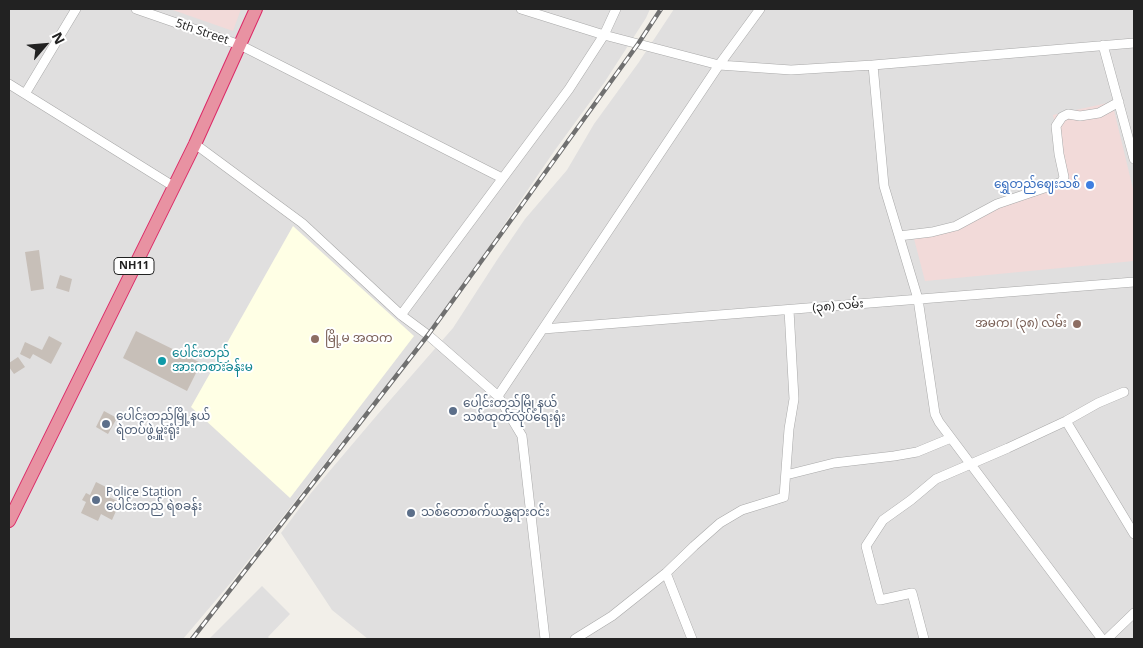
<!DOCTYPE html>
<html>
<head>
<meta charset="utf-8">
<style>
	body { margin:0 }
	#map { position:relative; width:1143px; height:648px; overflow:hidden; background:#f2efe9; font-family:"Open Sans",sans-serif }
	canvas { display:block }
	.frame { position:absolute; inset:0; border:10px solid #222; pointer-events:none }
	.north { position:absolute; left:20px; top:20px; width:50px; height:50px; -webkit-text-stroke:4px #fff; paint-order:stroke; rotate:63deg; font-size:14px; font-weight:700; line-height:20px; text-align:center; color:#222 }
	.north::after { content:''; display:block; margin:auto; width:18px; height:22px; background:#222; clip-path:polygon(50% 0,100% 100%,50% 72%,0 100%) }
</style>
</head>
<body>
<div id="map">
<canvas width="1143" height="648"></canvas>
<div class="frame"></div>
<div class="north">N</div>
</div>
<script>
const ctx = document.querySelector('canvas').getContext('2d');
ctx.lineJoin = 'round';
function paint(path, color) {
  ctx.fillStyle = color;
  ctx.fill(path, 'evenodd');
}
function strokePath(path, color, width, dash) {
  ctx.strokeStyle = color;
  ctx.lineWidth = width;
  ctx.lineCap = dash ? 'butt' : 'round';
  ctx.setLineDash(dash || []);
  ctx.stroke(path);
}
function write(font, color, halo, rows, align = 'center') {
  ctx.font = font + ' "Open Sans","Noto Sans Myanmar",sans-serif';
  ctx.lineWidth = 4;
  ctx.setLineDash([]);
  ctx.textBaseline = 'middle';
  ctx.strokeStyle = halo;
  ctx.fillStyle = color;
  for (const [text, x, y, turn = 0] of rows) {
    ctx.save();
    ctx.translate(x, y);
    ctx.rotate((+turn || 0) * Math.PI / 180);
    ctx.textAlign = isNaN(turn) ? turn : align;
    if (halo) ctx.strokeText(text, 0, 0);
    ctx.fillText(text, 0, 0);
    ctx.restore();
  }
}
const residential = new Path2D(`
	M9,9H650L646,18L604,83L555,150L488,248L412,354L358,421L233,580L183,639H9Z
	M674,9H1134V639H368L332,610L281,533L311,493L378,414L453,328L497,260L525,219L567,170L594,124L639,62Z
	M262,586L290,614L268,637L270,639H209Z`);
const commercial = new Path2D(`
	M170,9H241L233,31Z
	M1112,102L1134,193V261L925,281L912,231L959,223L1067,177L1053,115Z`);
const education = new Path2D(`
	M293,226L414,336L290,498L191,407Z`);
const building = new Path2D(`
	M39,250L44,289L31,291L25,252Z
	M60,275L72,279L69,292L56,288Z
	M136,331L201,363L187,391L123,358Z
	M49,336L62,343L51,364L33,354L30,359L20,354L25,342L42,350Z
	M18,357L25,367L14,374L9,367V363Z
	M104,411L117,418L108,434L96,427Z
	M96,482L112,490L109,497L120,502L112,520L101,514L98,521L81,513L86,502L82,500L86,493L90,495Z`);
const minor = new Path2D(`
	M136,9L240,45L502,178
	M521,9L604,35L719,65L791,70L873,65L1134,43
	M1103,45L1134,159
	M873,65L884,186L918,299L935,414L939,422L1102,639
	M9,84L173,186
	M25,94L76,9
	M195,144L302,223L401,315L428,335L498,396L522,436L545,639
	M899,236L932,232L956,226L997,204L1062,182L1064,177L1059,154L1056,126L1062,117L1068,114L1080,116L1099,113L1119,102
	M401,315L569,89L604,35L616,9
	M543,329L1134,282
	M498,396L719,65L760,9
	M1066,421L1134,534
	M786,475L834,463L894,456L917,452L951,438
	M666,573L692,639
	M575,639L612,616L666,573L694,546L720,523L742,510L784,497L789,429L794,399L789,310
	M924,639L912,593L880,600L866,546L883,520L911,500L936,479L1008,448L1066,421L1098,403L1124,392
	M1107,639L1134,613`);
const highway = new Path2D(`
	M9,521L195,144L256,9`);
const rail = new Path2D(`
	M192,639L428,335L638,44L661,9`);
const markers = [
	[1090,185,5,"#3f7fe0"],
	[1077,324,5,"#8d6e63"],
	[315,339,5,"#8d6e63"],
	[162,361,5,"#0f9aa8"],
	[453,411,5,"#5c6f8a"],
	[106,424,5,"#5c6f8a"],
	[96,500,5,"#5c6f8a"],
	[411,513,5,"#5c6f8a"]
];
const shields = [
	[134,266,40]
];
const shieldNames = [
	["NH11",134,266]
];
const streetNames = [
	["5th Street",202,32,19],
	["(၃၈) လမ်း",838,306,-5]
];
const shopNames = [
	["ရွှေတည်ဈေးသစ်",1080,185]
];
const educationNames = [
	["အမက၊ (၃၈) လမ်း",1067,324],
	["မြို့မ အထက",325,339,"left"]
];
const cultureNames = [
	["ပေါင်းတည်",172,354],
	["အားကစားခန်းမ",172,368]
];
const serviceNames = [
	["ပေါင်းတည်မြို့နယ်",463,404],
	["သစ်ထုတ်လုပ်ရေးရုံး",463,418],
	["ပေါင်းတည်မြို့နယ်",116,417],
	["ရဲတပ်ဖွဲ့မှူးရုံး",116,431],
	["Police Station",106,493],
	["ပေါင်းတည် ရဲစခန်း",106,507],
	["သစ်တောစက်ယန္တရားဝင်း",421,513]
];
paint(residential, '#e0dfdf');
paint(commercial, '#f2dad9');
paint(education, '#ffffe5');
paint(building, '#c7bfb8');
strokePath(minor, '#a9a9a9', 10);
strokePath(highway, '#dc2a67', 14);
strokePath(minor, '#fff', 9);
strokePath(highway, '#e892a2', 12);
strokePath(rail, '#707070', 4.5);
strokePath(rail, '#fff', 2.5, [8]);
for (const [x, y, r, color] of markers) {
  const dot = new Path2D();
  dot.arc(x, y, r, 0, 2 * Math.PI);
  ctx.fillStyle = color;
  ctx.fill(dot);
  strokePath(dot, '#fff', 2);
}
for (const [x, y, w] of shields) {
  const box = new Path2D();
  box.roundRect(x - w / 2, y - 8.5, w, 17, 4);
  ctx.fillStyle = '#fff';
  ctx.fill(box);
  strokePath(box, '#222', 1);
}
write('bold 11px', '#222', null, shieldNames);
write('12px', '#222', '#fff', streetNames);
write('12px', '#366cbe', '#fff', shopNames, 'right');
write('12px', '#785e54', '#fff', educationNames, 'right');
write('12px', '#0d838f', '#fff', cultureNames, 'left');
write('12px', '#4e5e75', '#fff', serviceNames, 'left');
</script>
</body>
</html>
